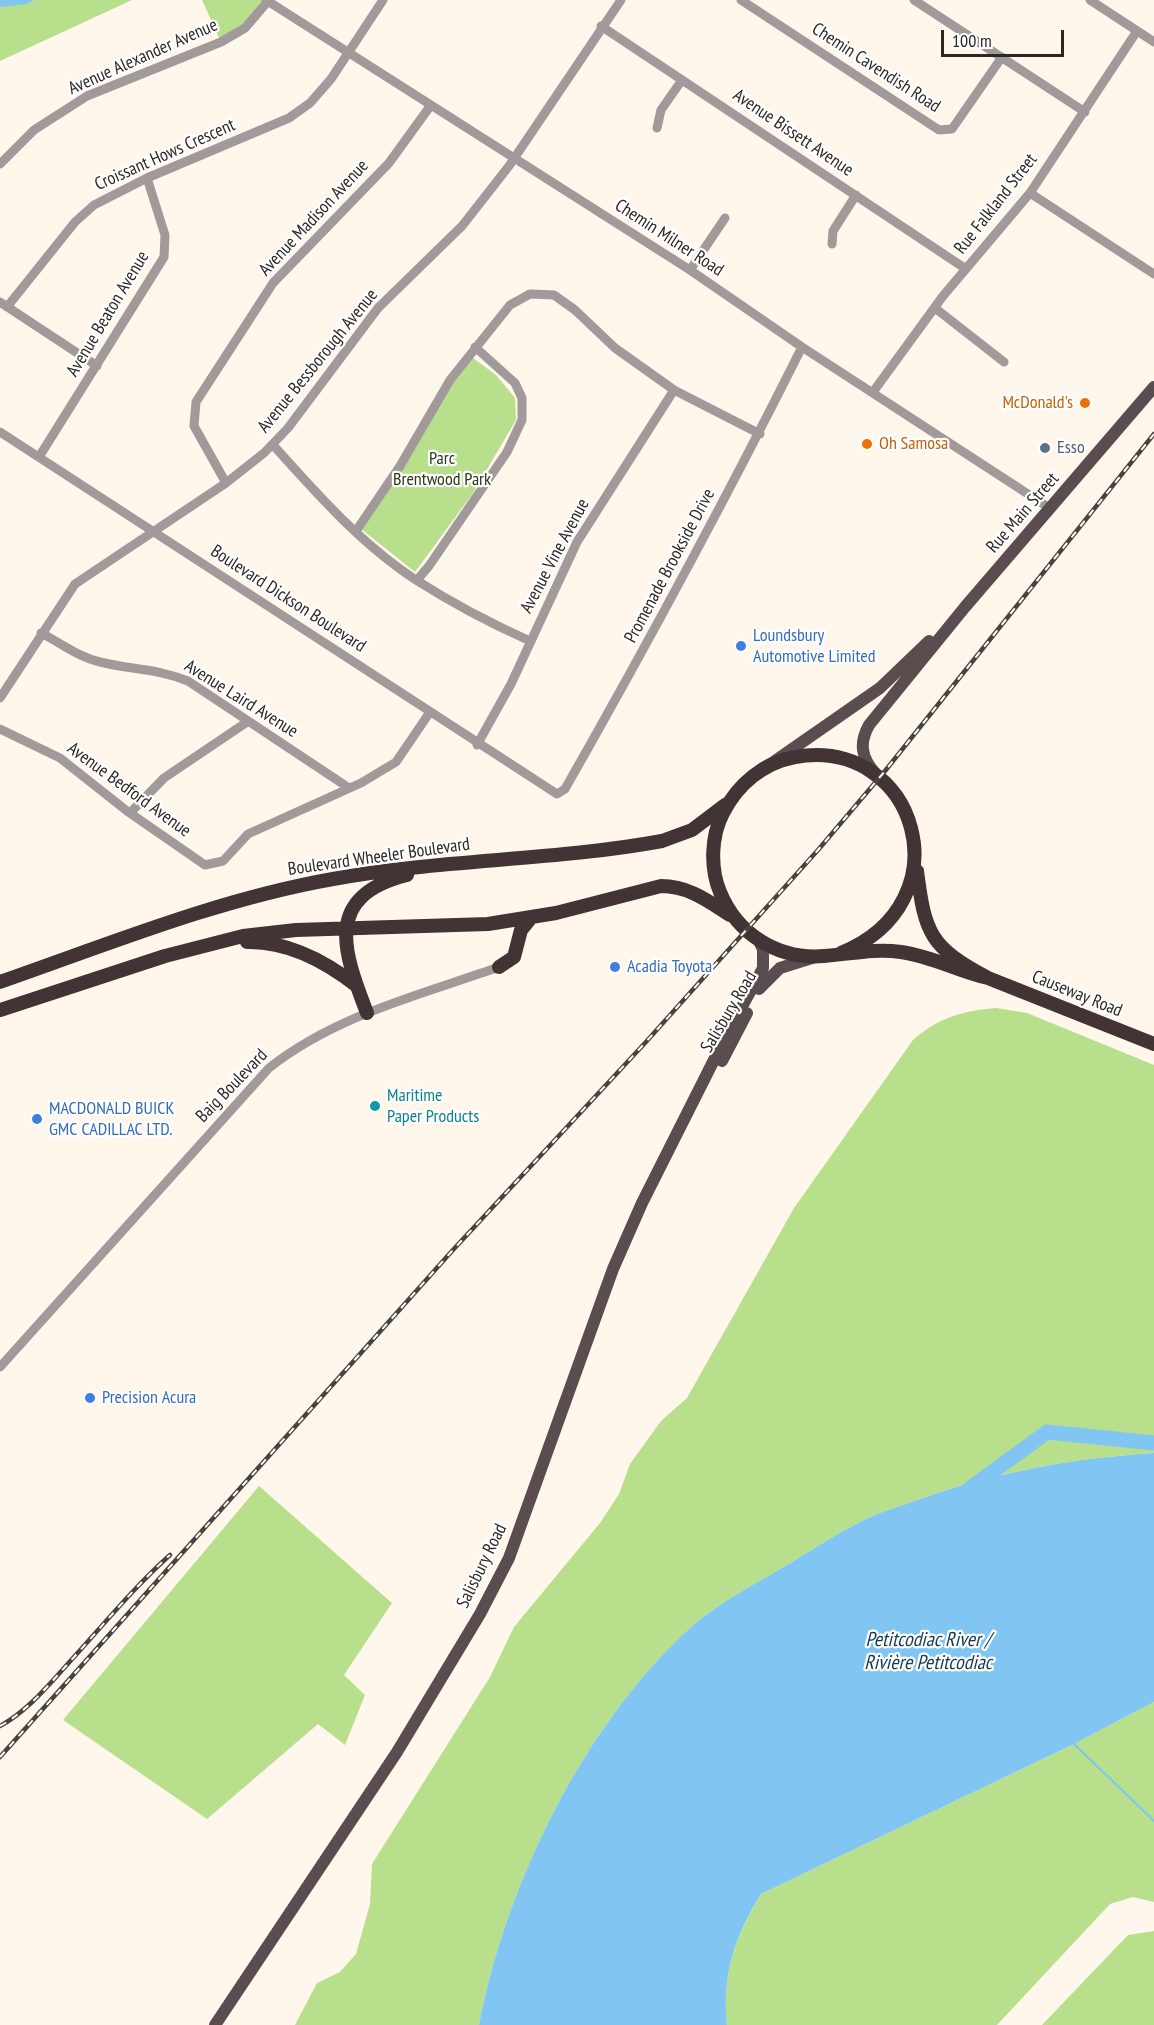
<!DOCTYPE html>
<html>
<head>
<meta charset="utf-8">
<style>
	body { margin:0 }
	#map { position:relative; width:1154px; height:2025px; overflow:hidden; background:#fff6ec; font-family:"PT Sans Narrow",sans-serif }
	canvas { display:block }
	.scale { position:absolute; left:941px; top:30px; width:123px; height:27px; box-sizing:border-box; border:3px solid #2c2824; border-top:0; padding-left:8px; font-size:18px; line-height:21px; white-space:nowrap; color:#2c2824; -webkit-text-stroke:4px #fff; paint-order:stroke }
</style>
</head>
<body>
<div id="map">
<canvas width="1154" height="2025"></canvas>
<div class="scale">100 m</div>
</div>
<script>
const ctx = document.querySelector('canvas').getContext('2d');
ctx.lineJoin = 'round';
function paint(path, color) {
  ctx.fillStyle = color;
  ctx.fill(path, 'evenodd');
}
function strokePath(path, color, width, dash) {
  ctx.strokeStyle = color;
  ctx.lineWidth = width;
  ctx.lineCap = dash ? 'butt' : 'round';
  ctx.setLineDash(dash || []);
  ctx.stroke(path);
}
function write(font, color, halo, rows, align = 'center') {
  ctx.font = font + ' "PT Sans Narrow",sans-serif';
  ctx.lineWidth = 4.5;
  ctx.setLineDash([]);
  ctx.textBaseline = 'middle';
  ctx.strokeStyle = halo;
  ctx.fillStyle = color;
  for (const [text, x, y, turn = 0] of rows) {
    ctx.save();
    ctx.translate(x, y);
    ctx.rotate((+turn || 0) * Math.PI / 180);
    ctx.textAlign = isNaN(turn) ? turn : align;
    if (halo) ctx.strokeText(text, 0, 0);
    ctx.fillText(text, 0, 0);
    ctx.restore();
  }
}
const green = new Path2D(`
	M0,0L30,2L35,0H132L0,61Z
	M202,0H266L245,28L221,42Z
	M469,355L496,375L515,398L516,420L473,493L415,572L360,528Z
	M996,1008L1027,1013L1154,1065V1453C1071,1458 987,1474 909,1503C894,1508 878,1513 864,1520C835,1534 808,1553 780,1569C751,1586 717,1604 691,1627C584,1724 506,1884 479,2025H295L317,1983L340,1972L356,1954L370,1904L372,1864L490,1677L514,1627L600,1523L619,1494L630,1464L661,1421L687,1398L794,1208L913,1040C939,1017 963,1011 996,1008Z
	M259,1486L392,1603L344,1675L365,1695L345,1745L318,1724L207,1819L63,1720Z
	M1154,1702V1902L1133,1897L1110,1904L997,2025H727C722,1973 735,1938 761,1894L1074,1744Z
	M1154,1931V2025H1042L1128,1935Z`);
const water = new Path2D(`
	M0,0H35L26,4L0,7Z
	M1154,1453V1702L1074,1744L761,1894C735,1937 722,1973 727,2025H479C506,1884 584,1724 691,1627C717,1604 751,1586 780,1569C808,1553 835,1534 864,1520C878,1513 894,1508 909,1503C987,1474 1071,1458 1154,1453Z`);
const stream = new Path2D(`
	M1074,1744L1154,1821`);
const river = new Path2D(`
	M965,1492L1047,1432L1154,1443`);
const minor = new Path2D(`
	M266,0L690,270L802,347L1051,509
	M741,0L939,130L952,129L1002,57
	M914,0L1085,112
	M1090,0L1154,42
	M601,26L966,269
	M657,128L661,110L682,80
	M0,164L34,130L87,96L221,42L245,28L269,0
	M1030,193L1154,274
	M832,244L833,231L856,195
	M690,270L725,218
	M0,302L97,366
	M7,307L75,222L94,205L147,178L289,118L310,103L331,79L383,0
	M935,308L1004,362
	M873,392L943,296L1030,193L1137,31
	M0,432L557,794L565,789C648,643 727,497 802,347
	M273,445C316,493 361,544 416,580C452,603 492,624 530,641
	M39,457L164,257L165,235L147,178
	M226,483L194,426L196,402L273,283L389,163L431,105
	M356,531L400,466L450,380L510,305L530,294L554,295L575,310L615,348L674,390L760,434
	M417,580L429,566L507,452L522,420V398L515,383L475,347
	M41,633C61,643 78,657 100,662C132,670 155,668 188,681L349,788
	M0,698L75,584L226,483L264,453L288,428L378,308L462,226L509,166L621,0
	M0,729L60,758L127,811L205,865L223,861L248,834L361,783L396,762L430,712
	M477,745L511,684L577,542L674,390
	M130,813L164,778L247,722
	M0,1367L269,1068C336,1015 420,995 499,967`);
const major = new Path2D(`
	M775,761L880,688L929,641
	M875,773C861,757 859,743 869,725L965,607L1154,387
	M759,989L780,968L812,958
	M722,1061L747,1013
	M215,2025L397,1752L480,1614L509,1558L613,1269L642,1203L725,1038L763,968V949L759,941`);
const highway = new Path2D(`
	M917,871C925,934 930,947 988,978L1154,1044
	M247,942C288,941 325,961 357,986
	M841,953C967,902 917,736 795,757C763,763 738,784 723,813C711,836 710,868 720,892C737,934 778,960 824,956C850,954 875,948 901,952C931,956 958,971 988,978
	M499,967L514,957L521,930L530,919
	M0,982C109,944 219,899 333,879C442,859 553,861 662,841L692,830L725,805
	M0,1010L165,956L243,936L296,930L488,924L556,913L661,886C689,886 708,901 730,915
	M367,1013C343,951 323,896 407,875`);
const rail = new Path2D(`
	M0,1726C26,1712 46,1688 65,1667C100,1629 132,1589 170,1555
	M0,1757L452,1251L645,1043L818,850L885,771L1154,434`);
const markers = [
	[1085,403,6,"#e8710a"],
	[867,444,6,"#e8710a"],
	[1045,448,6,"#5c6f8a"],
	[741,646,6,"#3f7fe0"],
	[615,967,6,"#3f7fe0"],
	[375,1106,6,"#0f9aa8"],
	[37,1119,6,"#3f7fe0"],
	[90,1398,6,"#3f7fe0"]
];
const streetNames = [
	["Avenue Alexander Avenue",143,57,-24],
	["Chemin Cavendish Road",876,68,33],
	["Avenue Bissett Avenue",793,133,34],
	["Croissant Hows Crescent",165,155,-24],
	["Rue Falkland Street",996,204,-52],
	["Avenue Madison Avenue",314,218,-47],
	["Chemin Milner Road",669,238,33],
	["Avenue Beaton Avenue",108,314,-59],
	["Avenue Bessborough Avenue",318,361,-51],
	["Rue Main Street",1023,513,-49],
	["Avenue Vine Avenue",555,556,-62],
	["Promenade Brookside Drive",670,566,-62],
	["Boulevard Dickson Boulevard",288,599,33],
	["Avenue Laird Avenue",241,699,32],
	["Avenue Bedford Avenue",129,790,36],
	["Boulevard Wheeler Boulevard",379,857,-8],
	["Causeway Road",1077,994,22],
	["Salisbury Road",729,1012,-59],
	["Baig Boulevard",232,1086,-46],
	["Salisbury Road",482,1566,-64]
];
const foodNames = [
	["McDonald's",1073,403],
	["Oh Samosa",879,444,"left"]
];
const serviceNames = [
	["Esso",1057,448]
];
const parkNames = [
	["Parc",442,459],
	["Brentwood Park",442,480]
];
const shopNames = [
	["Loundsbury",753,636],
	["Automotive Limited",753,657],
	["Acadia Toyota",627,967],
	["MACDONALD BUICK",49,1109],
	["GMC CADILLAC LTD.",49,1130],
	["Precision Acura",102,1398]
];
const cultureNames = [
	["Maritime",387,1096],
	["Paper Products",387,1117]
];
const waterNames = [
	["Petitcodiac River /",928,1640],
	["Rivière Petitcodiac",928,1663]
];
paint(green, '#b8df8b');
paint(water, '#81c6f3');
strokePath(stream, '#81c6f3', 2);
strokePath(river, '#81c6f3', 15);
strokePath(minor, '#a1999a', 9);
strokePath(major, '#5a4d4f', 12);
strokePath(highway, '#423335', 14);
strokePath(rail, '#48433e', 4.5);
strokePath(rail, '#fff', 2, [7]);
for (const [x, y, r, color] of markers) {
  const dot = new Path2D();
  dot.arc(x, y, r, 0, 2 * Math.PI);
  ctx.fillStyle = color;
  ctx.fill(dot);
  strokePath(dot, '#fff', 2);
}
write('18px', '#2c2824', '#fff', streetNames);
write('18px', '#c56008', '#fff', foodNames, 'right');
write('18px', '#4e5e75', '#fff', serviceNames, 'left');
write('18px', '#2a3916', '#fff', parkNames);
write('18px', '#366cbe', '#fff', shopNames, 'left');
write('18px', '#0d838f', '#fff', cultureNames, 'left');
write('italic 20px', '#143b52', '#fff', waterNames);
</script>
</body>
</html>
